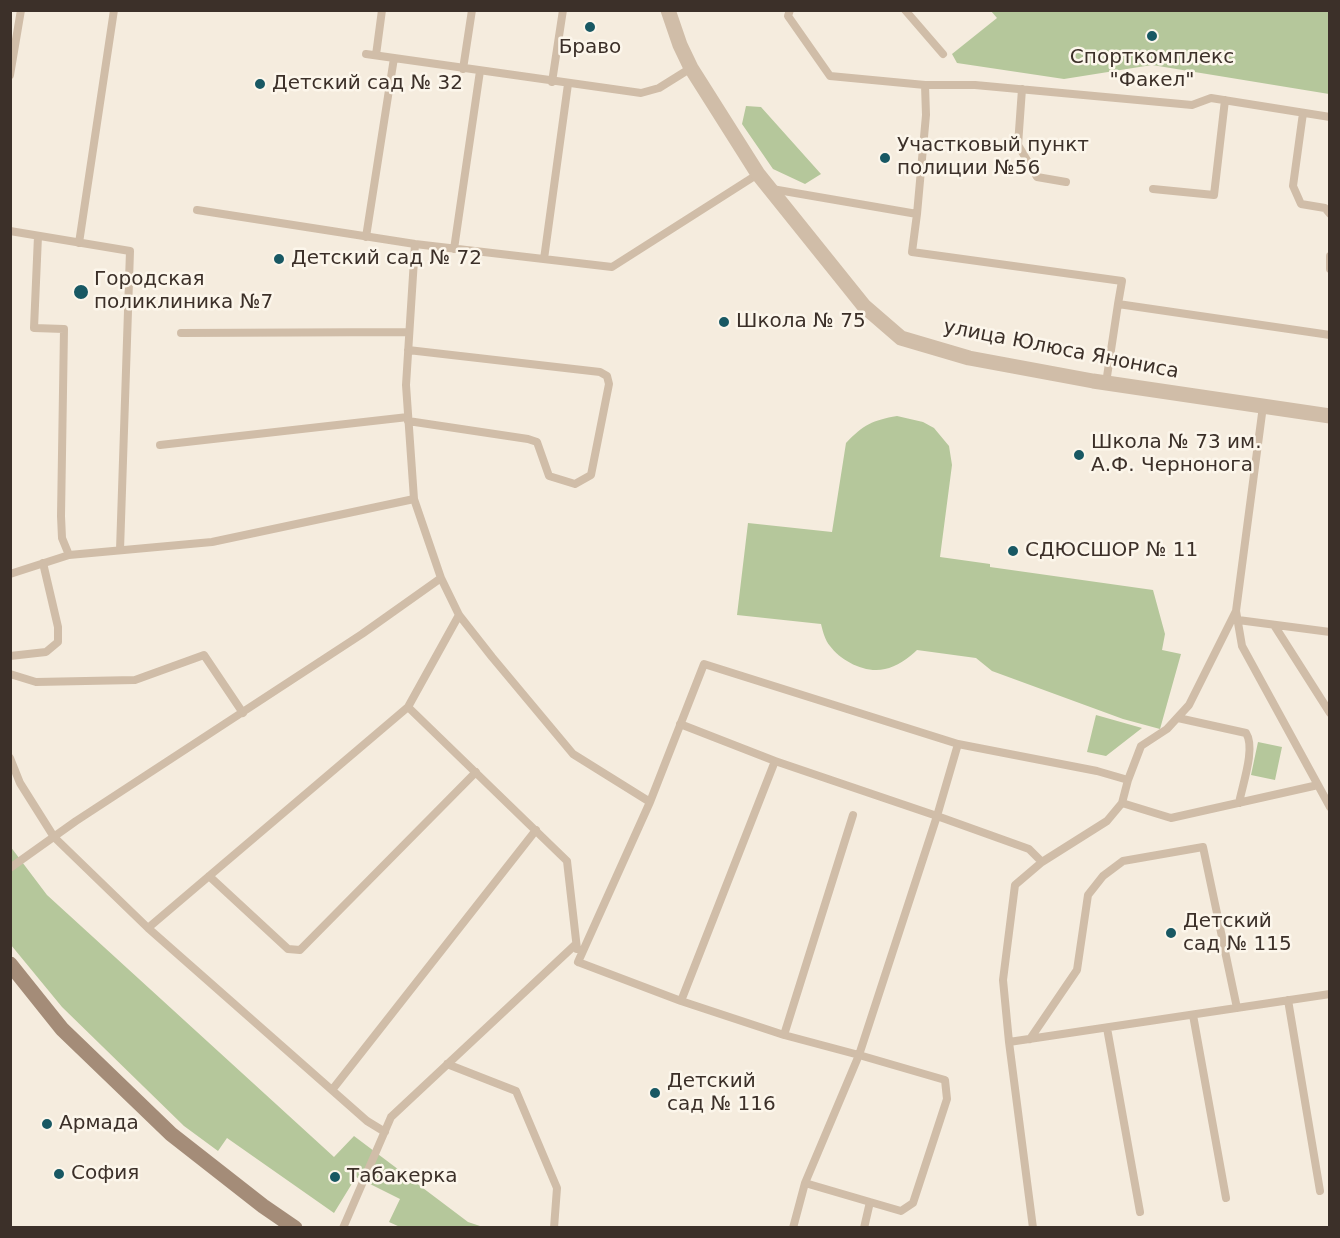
<!DOCTYPE html>
<html>
<head>
<meta charset="utf-8">
<style>
	body { margin:0 }
	#map { position:relative; width:1340px; height:1238px; overflow:hidden; background:#f5ecde; font-family:"DejaVu Sans",sans-serif }
	canvas { display:block }
	.frame { position:absolute; inset:0; border:12px solid #3c3029; pointer-events:none }
</style>
</head>
<body>
<div id="map">
<canvas width="1340" height="1238"></canvas>
<div class="frame"></div>
</div>
<script>
const ctx = document.querySelector('canvas').getContext('2d');
ctx.lineJoin = 'round';
function paint(path, color) {
  ctx.fillStyle = color;
  ctx.fill(path, 'evenodd');
}
function strokePath(path, color, width, dash) {
  ctx.strokeStyle = color;
  ctx.lineWidth = width;
  ctx.lineCap = dash ? 'butt' : 'round';
  ctx.setLineDash(dash || []);
  ctx.stroke(path);
}
function write(font, color, halo, rows, align = 'center') {
  ctx.font = font + ' "DejaVu Sans",sans-serif';
  ctx.lineWidth = 5;
  ctx.setLineDash([]);
  ctx.textBaseline = 'middle';
  ctx.strokeStyle = halo;
  ctx.fillStyle = color;
  for (const [text, x, y, turn = 0] of rows) {
    ctx.save();
    ctx.translate(x, y);
    ctx.rotate((+turn || 0) * Math.PI / 180);
    ctx.textAlign = isNaN(turn) ? turn : align;
    if (halo) ctx.strokeText(text, 0, 0);
    ctx.fillText(text, 0, 0);
    ctx.restore();
  }
}
const green = new Path2D(`
	M991,11H1329V94L1152,65L1064,79L957,63L952,54L997,18Z
	M746,106L761,107L821,174L805,184L773,169L742,124Z
	M897,416L923,422L934,428L949,446L952,465L940,557L990,564V567L1153,590L1165,634L1162,650L1181,654L1160,729L1123,719L992,671L976,658L917,650C909,658 896,667 885,669C866,674 841,661 830,646C825,640 823,632 821,624L737,615L748,523L832,532L846,443C863,425 873,420 897,416Z
	M1096,715L1142,728L1106,756L1087,752Z
	M1258,742L1282,747L1275,780L1251,775Z
	M10,846L47,895L334,1157L354,1136L468,1222L483,1227H400L389,1222L400,1199L356,1177L334,1213L227,1138L218,1151L184,1126L62,1007L11,945Z`);
const lane = new Path2D(`
	M790,10L788,16L830,76L925,85H975L1192,105L1211,98L1330,117
	M905,10L943,54
	M366,54L641,93L659,88L691,68
	M376,55L382,10
	M463,69L472,10
	M10,75L21,10
	M552,82L563,10
	M1022,89L1018,145L1037,177L1066,182
	M1303,113L1293,186L1301,204L1325,208L1330,214
	M772,189L917,214L912,252L1122,281L1118,304L1330,335
	M1153,189L1214,195L1225,100
	M197,210L415,244L612,267L758,174
	M917,214L926,115L925,85
	M10,231L130,251L120,550
	M38,236L34,328L64,329L61,516L62,538L69,555
	M366,237L394,58
	M79,243L114,10
	M454,249L480,71
	M1330,256V269
	M544,259L568,84
	M181,333L409,332
	M408,350L600,372L607,376L609,384L591,475L575,484L549,476L537,442L528,439L408,421
	M1106,383L1118,304
	M1263,406L1236,611L1242,646L1330,807
	M160,445L408,417
	M414,499L406,385L415,244
	M10,574L69,555L212,542L414,499L441,578L459,615L492,657L573,754L650,802L578,962
	M1236,611L1189,705L1167,729L1141,746L1128,780L1122,803L1171,818L1318,785
	M1238,620L1330,632
	M1274,625L1330,713
	M10,656L46,652L58,642V627L43,563
	M10,674L36,682L135,680L204,655L243,713
	M408,707L567,861L577,949
	M1178,718L1246,733C1256,748 1242,786 1239,803
	M680,724L775,761
	M958,744L1097,771L1128,780
	M10,758L20,783L54,837L148,928L367,1121L385,1132
	M1122,803L1107,821L1042,862L1015,885L1003,980L1009,1042L1330,994
	M10,868L76,821L362,634L441,578
	M209,876L288,949L300,950L476,772
	M148,928L408,707L459,615
	M578,962L681,1001L775,761L937,816L958,744L704,664L650,802
	M1288,1000L1320,1191
	M681,1001L784,1035L853,815
	M1193,1015L1226,1198
	M1107,1028L1140,1212
	M784,1035L859,1055L937,816L1029,849L1042,862
	M1030,1039L1077,970L1088,895L1103,876L1123,861L1203,847L1237,1008
	M1009,1042L1033,1228
	M447,1064L516,1091L557,1188L554,1228
	M332,1090L536,830
	M805,1183L859,1055L945,1080L947,1099L913,1203L901,1211L870,1202
	M343,1228L391,1117L576,944
	M793,1228L805,1183L870,1202L864,1228`);
const street = new Path2D(`
	M668,10L680,45L691,68L758,174L864,306L901,338L969,358L1093,381L1330,416`);
const secondary = new Path2D(`
	M10,964L62,1029L171,1134L263,1206L295,1228`);
const markers = [
	[590,27,6,"#185863"],
	[1152,36,6,"#185863"],
	[260,84,6,"#185863"],
	[885,158,6,"#185863"],
	[279,259,6,"#185863"],
	[81,292,8,"#185863"],
	[724,322,6,"#185863"],
	[1079,455,6,"#185863"],
	[1013,551,6,"#185863"],
	[1171,933,6,"#185863"],
	[655,1093,6,"#185863"],
	[47,1124,6,"#185863"],
	[59,1174,6,"#185863"],
	[335,1177,6,"#185863"]
];
const poiNames = [
	["Браво",590,48,"center"],
	["Спорткомплекс",1152,58,"center"],
	["\"Факел\"",1152,81,"center"],
	["Детский сад № 32",272,84],
	["Участковый пункт",897,146],
	["полиции №56",897,169],
	["Детский сад № 72",291,259],
	["Городская",94,280],
	["поликлиника №7",94,303],
	["Школа № 75",736,322],
	["Школа № 73 им.",1091,443],
	["А.Ф. Чернонога",1091,466],
	["СДЮСШОР № 11",1025,551],
	["Детский",1183,922],
	["сад № 115",1183,945],
	["Детский",667,1082],
	["сад № 116",667,1105],
	["Армада",59,1124],
	["София",71,1174],
	["Табакерка",347,1177]
];
const streetNames = [
	["улица Юлюса Янониса",1061,350,11]
];
paint(green, '#b5c79b');
strokePath(lane, '#d0bda8', 8);
strokePath(street, '#d0bda8', 15);
strokePath(secondary, '#a48c78', 15);
for (const [x, y, r, color] of markers) {
  const dot = new Path2D();
  dot.arc(x, y, r, 0, 2 * Math.PI);
  ctx.fillStyle = color;
  ctx.fill(dot);
  strokePath(dot, '#fcf6eb', 2);
}
write('20px', '#3c3029', '#fcf6eb', poiNames, 'left');
write('20px', '#3c3029', '#fcf6eb', streetNames);
</script>
</body>
</html>
